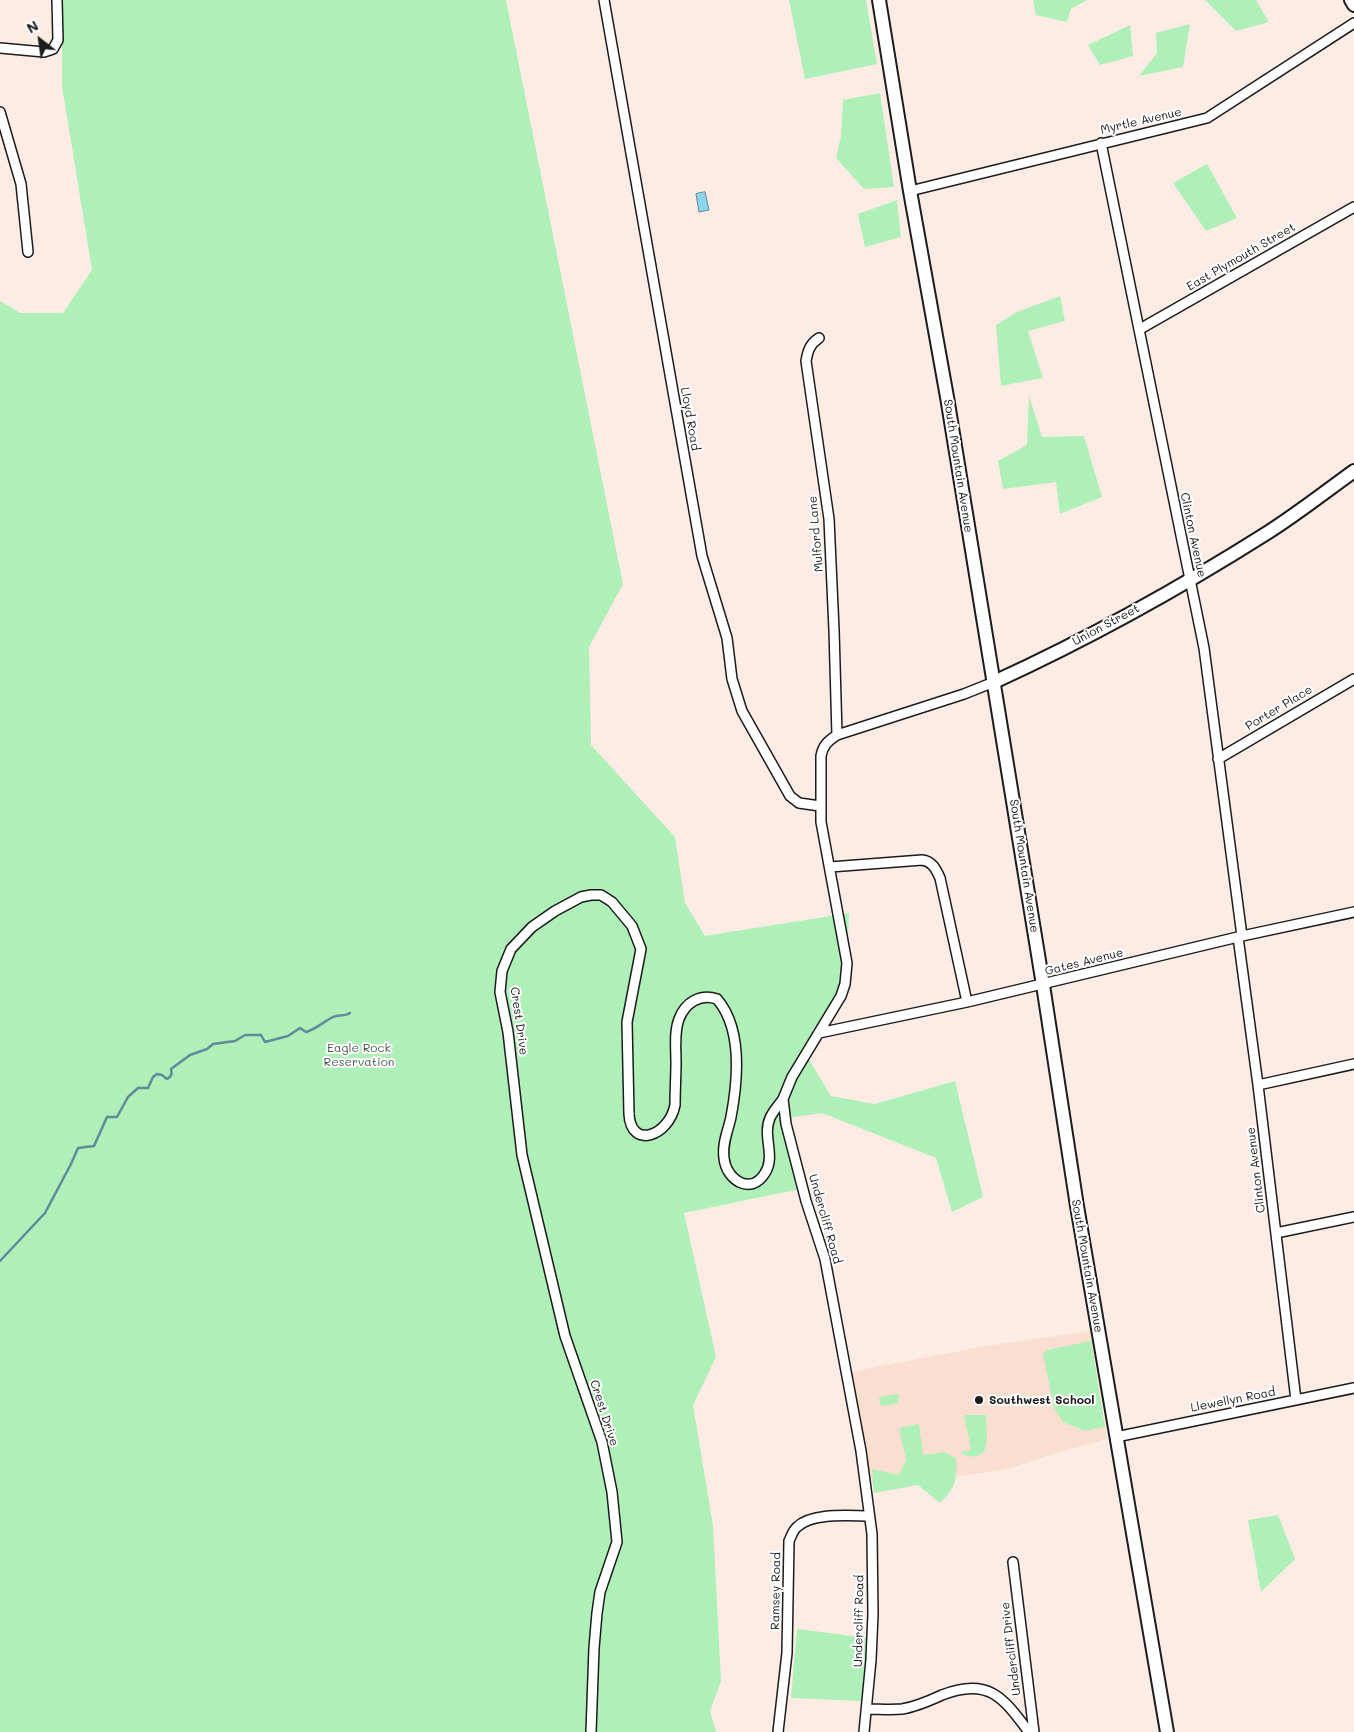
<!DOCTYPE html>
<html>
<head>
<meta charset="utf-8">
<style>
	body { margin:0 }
	#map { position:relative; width:1354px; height:1732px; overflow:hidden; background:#fcece4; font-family:Mali,sans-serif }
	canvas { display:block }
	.north { position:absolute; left:15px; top:15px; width:50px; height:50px; -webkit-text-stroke:4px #fff; paint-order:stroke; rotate:330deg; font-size:14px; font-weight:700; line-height:20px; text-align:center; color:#1c1c1c }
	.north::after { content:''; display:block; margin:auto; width:18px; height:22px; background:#1c1c1c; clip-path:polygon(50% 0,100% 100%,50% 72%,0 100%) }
</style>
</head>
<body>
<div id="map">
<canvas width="1354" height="1732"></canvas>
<div class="north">N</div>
</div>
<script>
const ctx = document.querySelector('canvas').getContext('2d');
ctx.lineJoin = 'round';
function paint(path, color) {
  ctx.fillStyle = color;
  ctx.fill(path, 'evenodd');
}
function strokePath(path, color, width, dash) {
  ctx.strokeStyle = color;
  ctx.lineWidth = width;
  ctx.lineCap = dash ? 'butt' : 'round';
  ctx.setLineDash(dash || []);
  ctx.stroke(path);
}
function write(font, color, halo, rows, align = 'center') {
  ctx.font = font + ' Mali,sans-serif';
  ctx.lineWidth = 4;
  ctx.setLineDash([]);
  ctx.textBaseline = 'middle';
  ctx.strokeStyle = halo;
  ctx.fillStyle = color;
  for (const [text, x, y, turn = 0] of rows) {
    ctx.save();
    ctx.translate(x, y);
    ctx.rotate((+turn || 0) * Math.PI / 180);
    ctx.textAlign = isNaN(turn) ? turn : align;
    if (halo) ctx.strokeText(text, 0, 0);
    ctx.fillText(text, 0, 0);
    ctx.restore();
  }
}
const built = new Path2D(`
	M1090,1331L1107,1439L1069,1449L1004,1470L873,1487L851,1372L986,1346Z`);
const green = new Path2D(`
	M62,0H506L623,584L589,647L591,745L675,837L685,903L705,936L849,913L846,985L803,1050L831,1096L875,1104L955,1081L983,1197L952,1212L936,1158L822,1113L788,1118L805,1188L684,1213L716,1357L693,1405L713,1526L721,1681L710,1711L716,1732H0V301L20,313H63L92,270L62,86Z
	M789,0H866L877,64L805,79Z
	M1033,0H1087L1071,9L1067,22L1036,15Z
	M1205,0H1256L1269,22L1236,31Z
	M1190,24L1183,67L1139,76L1157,53L1156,33Z
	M1130,25L1133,56L1100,65L1088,45Z
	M880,93L894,187L864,189L836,158L841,136L843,100Z
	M1207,164L1237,218L1206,231L1173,183Z
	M897,200L901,237L865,247L858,214Z
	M1060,296L1065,321L1028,331L1043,378L1001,386L996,325L1017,312Z
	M1029,396L1042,437L1084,436L1102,497L1060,514L1056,482L1003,489L998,461L1027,445Z
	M1091,1341L1105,1427L1085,1431L1063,1422L1054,1408L1043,1354L1047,1350Z
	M898,1394L899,1403L881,1406L879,1397Z
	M964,1415H986L987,1440L984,1452C975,1458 969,1458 960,1452L971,1450Z
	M919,1424L923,1455L944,1452L956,1458C957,1480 956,1487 940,1503L918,1485L874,1493L872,1469L899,1475L906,1460L899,1428Z
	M1278,1515L1295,1559L1261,1592L1248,1520Z
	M797,1629L868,1638L861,1701L791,1698Z`);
const water = new Path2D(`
	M705,192L709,210L699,212L696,194Z`);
const stream = new Path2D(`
	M0,1261L45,1213L71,1164L78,1148L94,1146L107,1117H117L128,1097L138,1088H148L153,1077L157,1074L162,1075L167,1079C172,1076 172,1074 171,1069L190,1055L207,1049L213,1044L235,1041L245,1035H261L265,1042L288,1036L300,1028L306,1032C316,1029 322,1023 331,1018C337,1014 344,1017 350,1013`);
const street = new Path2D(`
	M604,0L702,556L727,638L732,679L742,711L790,796L799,803L820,806
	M0,48L44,52L53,49L58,40L57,0
	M0,112L21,184L28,252
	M1101,143L1204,648L1242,936
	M910,191L1207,118L1354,23
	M1140,329L1354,207
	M819,338C810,344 808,350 806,361L829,519L834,630L837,735
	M1218,759L1354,679
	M830,867L922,860C932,861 936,869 940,878L967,1002
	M1238,937L1258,1085L1296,1400
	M819,1033L967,1002L1242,936L1354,912
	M1258,1085L1354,1064
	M1276,1233L1354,1217
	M1116,1437L1354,1388
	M1013,1562L1034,1732
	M867,1709C879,1709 891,1710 902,1709C915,1707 929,1701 942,1695C988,1677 1003,1697 1029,1732
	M591,1732L594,1648L597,1613L600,1592L617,1542L612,1492L602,1442L565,1336L522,1155L508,1032L500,992L502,971L511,949L532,927L555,911L581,897L591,895H601L612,902L632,926L641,949L627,1022L629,1114C631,1150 669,1136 675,1105C675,1091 676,1076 676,1062C676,1048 674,1032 679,1019C685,1003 700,993 717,999C743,1029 738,1080 731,1117C728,1131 722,1143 724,1158C726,1180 751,1196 765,1173C776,1156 762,1136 770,1118C773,1111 779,1105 783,1099
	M778,1732L787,1653L789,1541C791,1537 793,1530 797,1527C812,1512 850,1516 869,1516
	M864,1732L871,1660L873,1614L872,1534L861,1451L825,1259L806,1201L786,1124L783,1099L792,1077L841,996L845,984L847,963L821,822V756C823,745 828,741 837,735L964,694L994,682`);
const secondary = new Path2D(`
	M879,0L910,191L947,397L1043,985L1077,1206L1167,1732
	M1351,0L1354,5
	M994,682C1088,639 1180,588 1267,533C1297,514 1325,492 1354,471`);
const markers = [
	[979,1400,5,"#1c1c1c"]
];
const streetNames = [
	["Myrtle Avenue",1141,121,-13],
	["East Plymouth Street",1241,257,-30],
	["Lloyd Road",690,419,80],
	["South Mountain Avenue",958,466,81],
	["Mulford Lane",816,534,-95],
	["Clinton Avenue",1193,535,78],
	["Union Street",1106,625,-28],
	["Porter Place",1279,708,-31],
	["South Mountain Avenue",1024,866,81],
	["Gates Avenue",1084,962,-14],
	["Crest Drive",519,1021,82],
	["Clinton Avenue",1256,1170,-97],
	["Undercliff Road",825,1219,74],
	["South Mountain Avenue",1087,1266,80],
	["Llewellyn Road",1233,1400,-11],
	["Crest Drive",604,1413,72],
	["Ramsey Road",776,1591,-89],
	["Undercliff Road",859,1621,-89],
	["Undercliff Drive",1011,1649,-97]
];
const parkNames = [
	["Eagle Rock",359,1048],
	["Reservation",359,1062]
];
const poiNames = [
	["Southwest School",989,1400]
];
paint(built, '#fadfd1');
paint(green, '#afefb8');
paint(water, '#8cd5ee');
strokePath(water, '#5f8b9a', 1);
strokePath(stream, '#5f8b9a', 2.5);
strokePath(street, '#1c1c1c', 12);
strokePath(secondary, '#1c1c1c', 16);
strokePath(street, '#fff', 9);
strokePath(secondary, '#fff', 12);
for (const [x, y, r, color] of markers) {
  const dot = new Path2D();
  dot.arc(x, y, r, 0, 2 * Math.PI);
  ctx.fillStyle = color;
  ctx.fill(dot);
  strokePath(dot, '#fff', 2);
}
write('12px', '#1c1c1c', '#fff', streetNames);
write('12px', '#485b4b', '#fff', parkNames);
write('bold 12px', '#1c1c1c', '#fff', poiNames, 'left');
</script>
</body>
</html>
